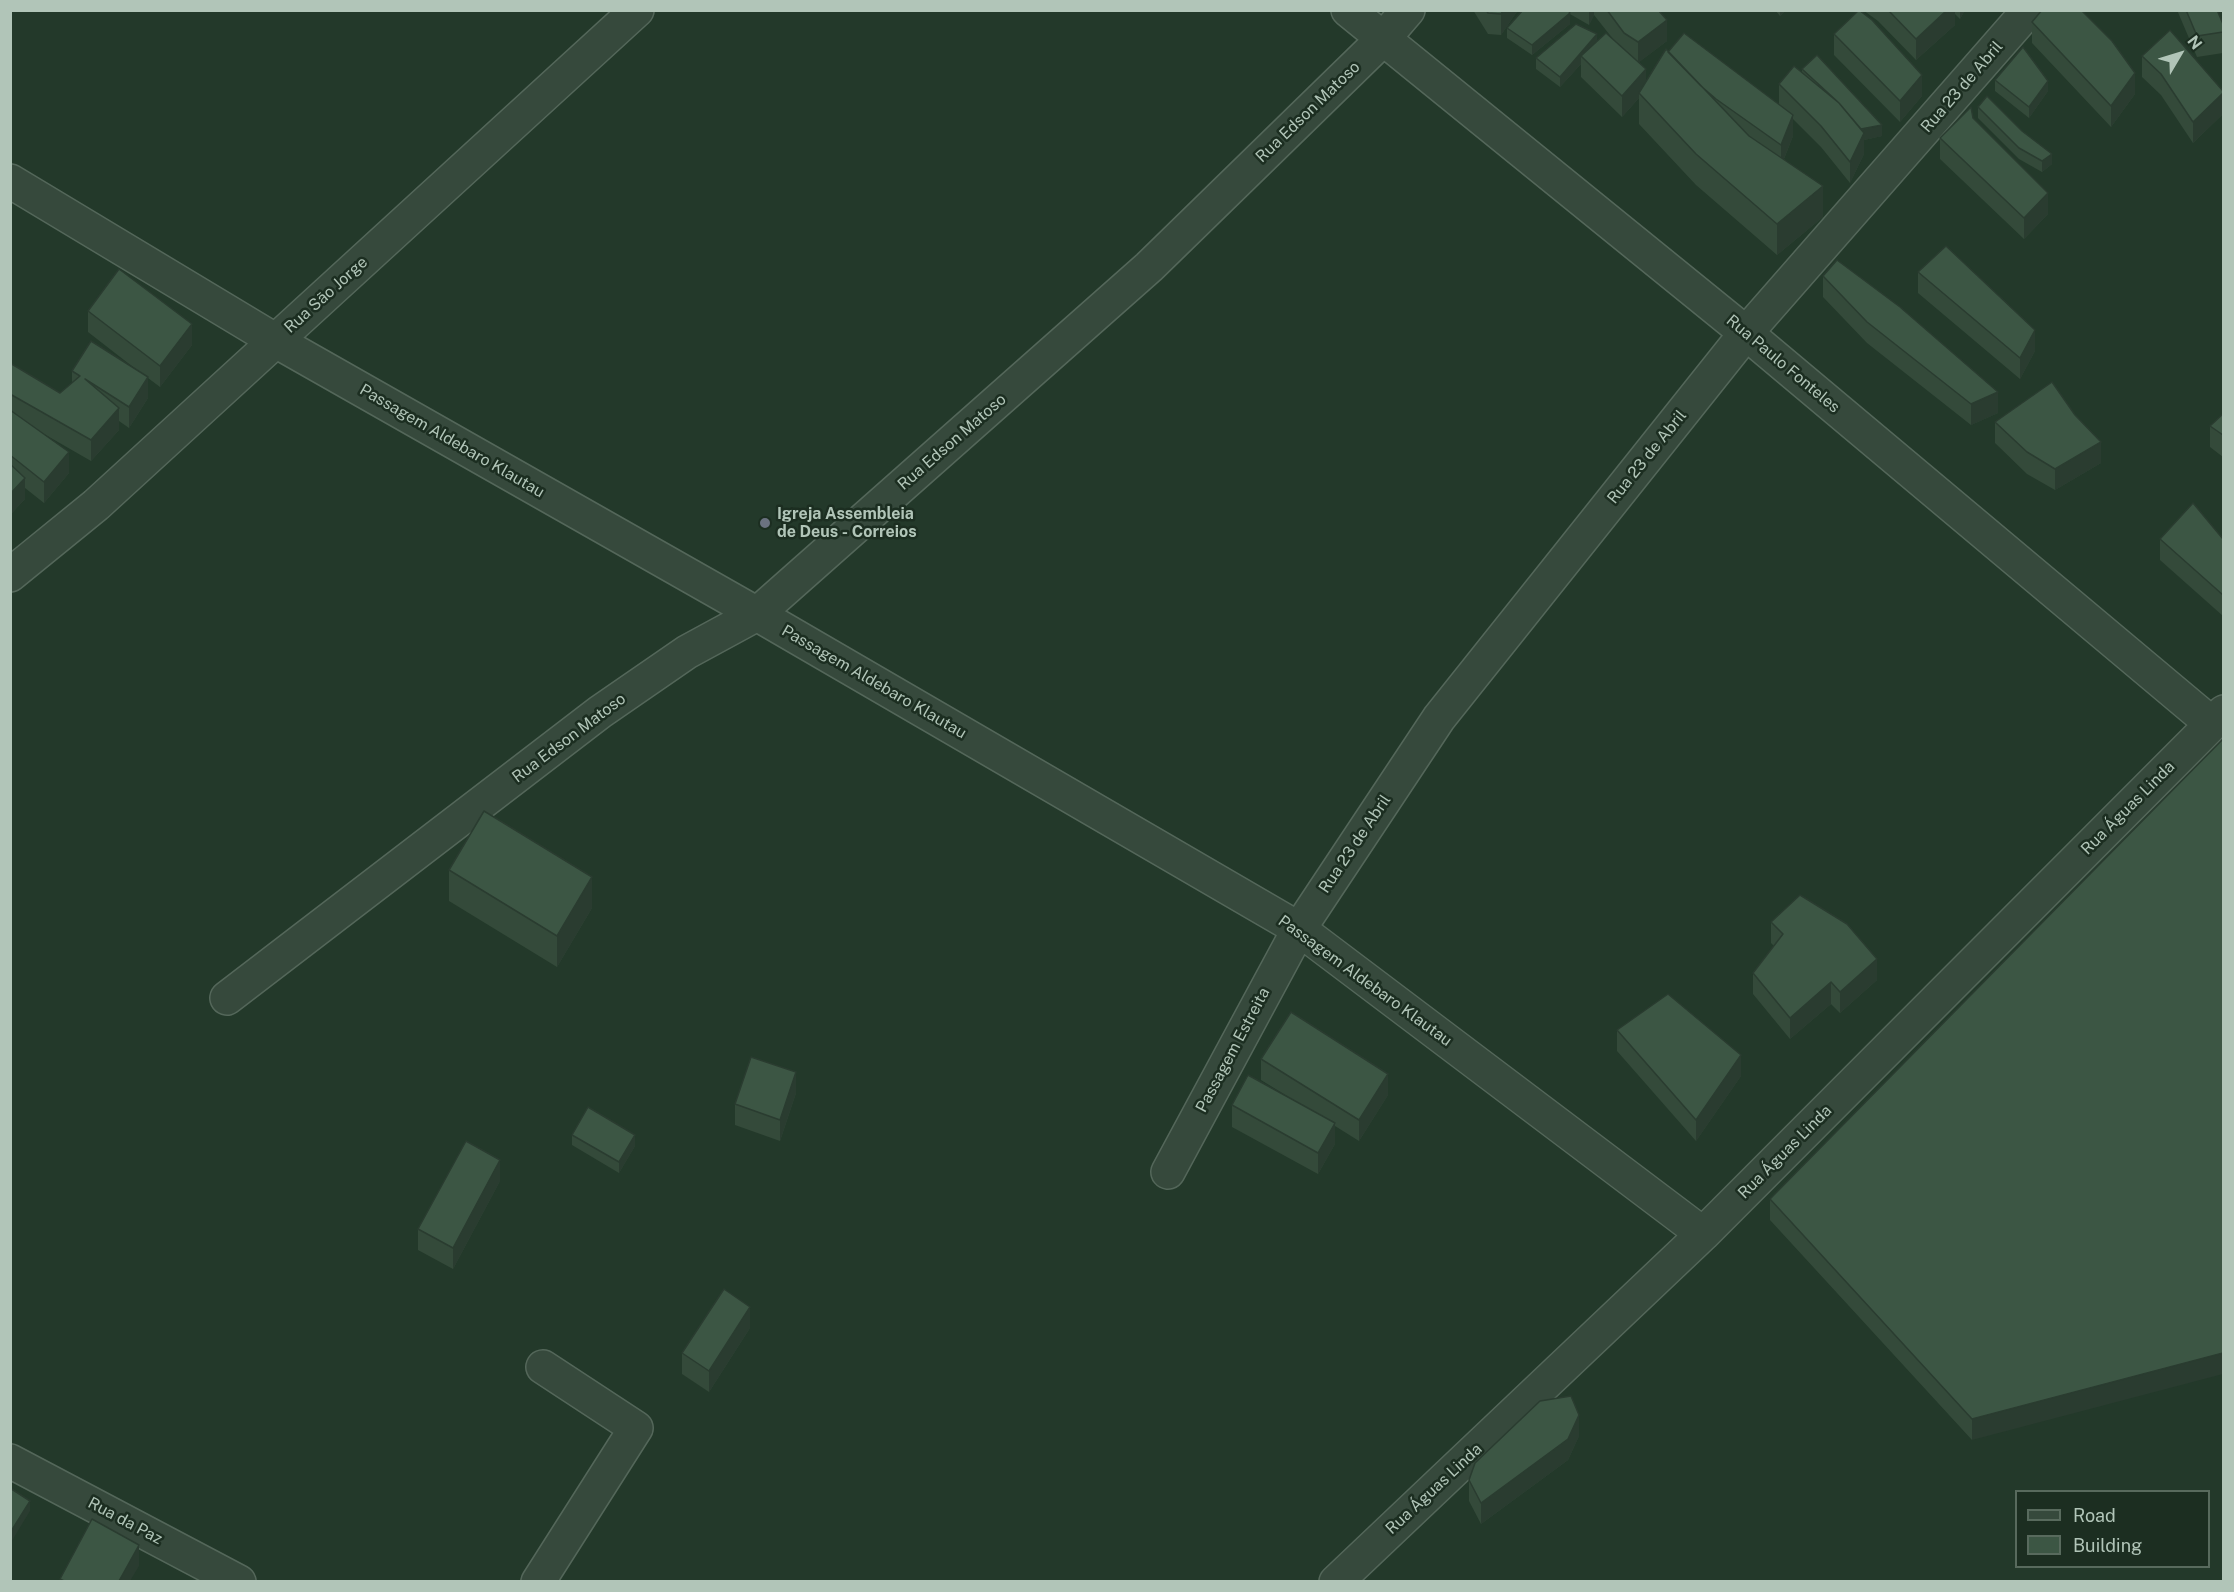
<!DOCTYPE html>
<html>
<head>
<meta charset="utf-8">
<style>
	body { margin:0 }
	#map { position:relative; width:2234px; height:1592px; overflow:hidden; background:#23392a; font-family:"Public Sans",sans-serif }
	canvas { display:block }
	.frame { position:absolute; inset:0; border:12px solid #b1c5b8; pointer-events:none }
	.legend { position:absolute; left:2015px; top:1490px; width:195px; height:78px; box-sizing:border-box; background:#1c2e21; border:2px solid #586a5d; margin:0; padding:8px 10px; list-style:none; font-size:18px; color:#b1c5b8 }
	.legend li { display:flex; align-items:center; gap:12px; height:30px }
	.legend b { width:30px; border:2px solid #586a5d }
	.north { position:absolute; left:2150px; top:24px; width:60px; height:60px; -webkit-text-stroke:4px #1c2e21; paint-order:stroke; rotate:52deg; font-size:16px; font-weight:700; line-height:24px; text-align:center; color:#b1c5b8 }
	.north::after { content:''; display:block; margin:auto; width:21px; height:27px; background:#b1c5b8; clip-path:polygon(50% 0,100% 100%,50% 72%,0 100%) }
</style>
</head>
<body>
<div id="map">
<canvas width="2234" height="1592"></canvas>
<div class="frame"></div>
<ul class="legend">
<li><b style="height:8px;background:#36493c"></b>Road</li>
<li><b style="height:16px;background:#3c5644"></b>Building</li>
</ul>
<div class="north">N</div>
</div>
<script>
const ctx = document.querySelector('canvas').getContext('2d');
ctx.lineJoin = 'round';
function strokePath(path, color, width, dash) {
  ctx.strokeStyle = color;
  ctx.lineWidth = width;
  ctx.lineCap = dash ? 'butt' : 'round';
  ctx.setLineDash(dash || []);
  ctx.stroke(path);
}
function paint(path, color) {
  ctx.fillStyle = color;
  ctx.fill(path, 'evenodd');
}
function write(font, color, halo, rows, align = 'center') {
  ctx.font = font + ' "Public Sans",sans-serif';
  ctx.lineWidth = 5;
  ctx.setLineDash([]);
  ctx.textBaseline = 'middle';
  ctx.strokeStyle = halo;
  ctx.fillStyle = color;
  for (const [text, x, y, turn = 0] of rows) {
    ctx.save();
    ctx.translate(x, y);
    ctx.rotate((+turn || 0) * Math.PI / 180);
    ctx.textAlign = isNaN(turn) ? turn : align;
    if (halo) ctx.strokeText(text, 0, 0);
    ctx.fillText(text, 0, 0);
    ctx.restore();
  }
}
const minor = new Path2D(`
	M1348,10L1746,333L2212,724
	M10,181L276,341L757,614L1299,929L1703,1234
	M10,575L96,505L637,10
	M227,998L600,712L687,652L757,614L1149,267L1384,38L1408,10
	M1168,1172L1299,929L1439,718L1746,333L2029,10
	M10,1461L239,1582
	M538,1582L636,1428L543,1367
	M1336,1582L1703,1234L2224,712`);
const wall = new Path2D(`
	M1473,10H1518L1501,35L1488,34Z
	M1523,10H1658L1667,41L1639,62L1646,82L1668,52L1779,104V84L1802,72V69L1882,136L1864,140V154L1850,183L1821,147L1793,119V136L1784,159L1823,217L1777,255L1696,185L1639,124V98L1622,117L1581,77V64L1560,87L1536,69V58L1597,40L1613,39L1594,15L1589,25L1570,14V24L1532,55L1507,38V28Z
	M1775,10H1786L1780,16Z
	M1863,10H1965L1960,19L1955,14V25L1916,60L1878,21Z
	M2177,10H2217L2223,24V53L2197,57Z
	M2032,22L2135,94L2111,127L2032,43Z
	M1834,34L1922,96L1900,122L1834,55Z
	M2142,56L2223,91V114L2193,143L2161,95L2142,77Z
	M1995,80L2048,91L2029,118L1995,91Z
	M1978,107L2052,164L2042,172L2019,159L1978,118Z
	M1973,118L2048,214L2024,239L1940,159V138Z
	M1918,272L2035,351L2020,379L1918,293Z
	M1823,276L1998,413L1971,425L1867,343L1823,297Z
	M88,311L192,345L160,387L148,378V398L129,428L119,421V430L91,461L44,434L69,473L44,503L25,488V499L10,515V363L60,393L72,383V371L142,374L88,332Z
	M2223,414V457L2210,447V426Z
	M1995,422L2101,463L2055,490L2027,474L1995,443Z
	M2160,539H2223V616L2160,560Z
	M2223,739L1972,1440L1770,1220V1199Z
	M449,870L592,908L557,967L449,901Z
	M1771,922L1877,980L1840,1013L1831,1004L1790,1039L1753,994V973L1774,946L1771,943Z
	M1617,1030L1741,1076L1696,1141L1617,1051Z
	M1261,1059L1388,1095L1359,1141L1335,1126V1144L1318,1174L1232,1127V1105L1295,1101L1261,1080Z
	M796,1093L780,1141L735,1125V1104Z
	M572,1135L635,1146L619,1173L572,1145Z
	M500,1181L453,1269L418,1250V1229Z
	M750,1328L709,1392L682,1374V1353Z
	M1579,1436L1568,1460L1481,1524L1469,1501V1480Z`);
const shadedWall = new Path2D(`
	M1503,10H1518L1501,35V14Z
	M1589,10H1594V15L1589,25Z
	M1780,10H1786L1780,16Z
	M1947,10H1955V25L1916,60V39Z
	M1960,10H1965L1960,19Z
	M1570,13V24L1532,55V45Z
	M1667,20V41L1638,63V42Z
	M1597,34V45L1581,56V64L1560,87V77Z
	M1646,69V90L1639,93V98L1622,117V96Z
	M2135,73V94L2111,127V106Z
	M1922,75V96L1900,122V101Z
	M2048,81V91L2029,118V107Z
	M2223,93V114L2193,143V122Z
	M1793,115V136L1781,166V145Z
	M1882,125V136L1864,140V154L1850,183V162L1860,130Z
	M2052,154V164L2042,172V161Z
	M1823,186V217L1777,255V224Z
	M2048,193V214L2024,239V218Z
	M192,324V345L160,387V366Z
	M2035,330V351L2020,379V358Z
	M148,377V398L129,428V407Z
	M1998,392V413L1971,425V404Z
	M119,408V430L91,461V440Z
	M2101,442V463L2055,490V469Z
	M69,452V473L44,503V482Z
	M25,478V499L10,515V494Z
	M592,877V908L557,967V936Z
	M1877,959V980L1840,1013V992Z
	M1831,982V1004L1790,1039V1018Z
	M1741,1055V1076L1696,1141V1120Z
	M796,1072V1093L780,1141V1120Z
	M1388,1074V1095L1359,1141V1120Z
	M1335,1123V1144L1318,1174V1153Z
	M635,1135V1146L619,1173V1162Z
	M500,1160V1181L453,1269V1248Z
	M750,1307V1328L709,1392V1371Z
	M2223,1353V1374L1972,1440V1419Z
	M1579,1415V1436L1568,1460L1481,1524V1503Z
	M30,1501V1511L10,1544V1533Z
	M139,1545V1566L130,1581H119Z`);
const building = new Path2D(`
	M1486,10H1503L1501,14L1488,13Z
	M1523,10H1568L1570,13L1532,45L1507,28Z
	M1607,10H1658L1667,20L1638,42L1624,33Z
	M1859,10L1872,20L1922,75L1900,101L1834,34Z
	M1888,10H1947L1916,39Z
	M2042,10H2081L2112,41L2135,73L2111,106L2032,22Z
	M2186,10H2217L2223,24V32L2197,36Z
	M1576,24L1597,34L1560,77L1536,58Z
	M2170,30L2223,91V93L2193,122L2161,74L2142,56Z
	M1606,33L1646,69L1622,96L1581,56Z
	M1684,33L1793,115L1781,145L1716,99L1701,86L1668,52Z
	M2023,47L2048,81L2029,107L1995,80Z
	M1666,49L1749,136L1823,186L1777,224L1696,154L1639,93Z
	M1817,55L1882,125L1861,129L1839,103L1802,69Z
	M1794,66L1839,103L1864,133L1850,162L1821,126L1779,84Z
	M1987,96L2022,131L2052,154L2042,161L2019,148L1978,107Z
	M1971,107L1973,118L2048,193L2024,218L1940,138Z
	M1946,246L2035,330L2020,358L1918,272Z
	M1837,260L1900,307L1998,392L1971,404L1867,322L1823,276Z
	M119,269L192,324L160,366L88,311Z
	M91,341L148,377L129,407L85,379L119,408L91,440L10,394V363L60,393L80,376L72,371Z
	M2052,382L2075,415L2101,442L2055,469L2027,452L1995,422Z
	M10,410L69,452L44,482L10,455Z
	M2223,414V435L2210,426Z
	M10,464L25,478L10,494Z
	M2193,503L2223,539V595L2160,539Z
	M2223,739V1353L1972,1419L1770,1199Z
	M484,811L592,877L557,936L449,870Z
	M1800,895L1847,924L1877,959L1840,992L1831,982L1790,1018L1753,973L1783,934L1771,922Z
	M1668,994L1741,1055L1696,1120L1617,1030Z
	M1291,1012L1388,1074L1359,1120L1261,1059Z
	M751,1057L796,1072L780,1120L735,1104Z
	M1248,1075L1335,1123L1318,1153L1232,1105Z
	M588,1107L635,1135L619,1162L572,1135Z
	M466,1141L500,1160L453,1248L418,1229Z
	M724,1289L750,1307L709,1371L682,1353Z
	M1571,1396L1579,1415L1568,1439L1481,1503L1469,1480L1475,1463L1540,1401Z
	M10,1488L30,1501L10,1533Z
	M92,1519L139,1545L119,1581H64L60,1579Z`);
const markers = [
	[765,523,6,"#6b7280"]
];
const streetNames = [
	["Rua 23 de Abril",1962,87,-49],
	["Rua Edson Matoso",1308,112,-44],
	["Rua São Jorge",326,295,-42],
	["Rua Paulo Fonteles",1783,364,40],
	["Passagem Aldebaro Klautau",452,441,30],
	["Rua Edson Matoso",952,442,-41],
	["Rua 23 de Abril",1647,457,-51],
	["Passagem Aldebaro Klautau",874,682,30],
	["Rua Edson Matoso",569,738,-37],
	["Rua Águas Linda",2128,808,-45],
	["Rua 23 de Abril",1355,844,-56],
	["Passagem Aldebaro Klautau",1365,981,36],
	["Passagem Estreita",1233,1050,-62],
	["Rua Águas Linda",1785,1152,-45],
	["Rua Águas Linda",1434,1489,-43],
	["Rua da Paz",125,1521,28]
];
const poiNames = [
	["Igreja Assembleia",777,514],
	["de Deus - Correios",777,532]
];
strokePath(minor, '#54675a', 36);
strokePath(minor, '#36493c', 33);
paint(wall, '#344a3a');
paint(shadedWall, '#2a3c30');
paint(building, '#3c5644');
strokePath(building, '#2a3c30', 1.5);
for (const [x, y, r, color] of markers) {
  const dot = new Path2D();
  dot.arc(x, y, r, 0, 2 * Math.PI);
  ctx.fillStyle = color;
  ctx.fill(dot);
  strokePath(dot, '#1c2e21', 2);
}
write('16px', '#b1c5b8', '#1c2e21', streetNames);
write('bold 16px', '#b1c5b8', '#1c2e21', poiNames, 'left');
</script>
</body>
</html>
